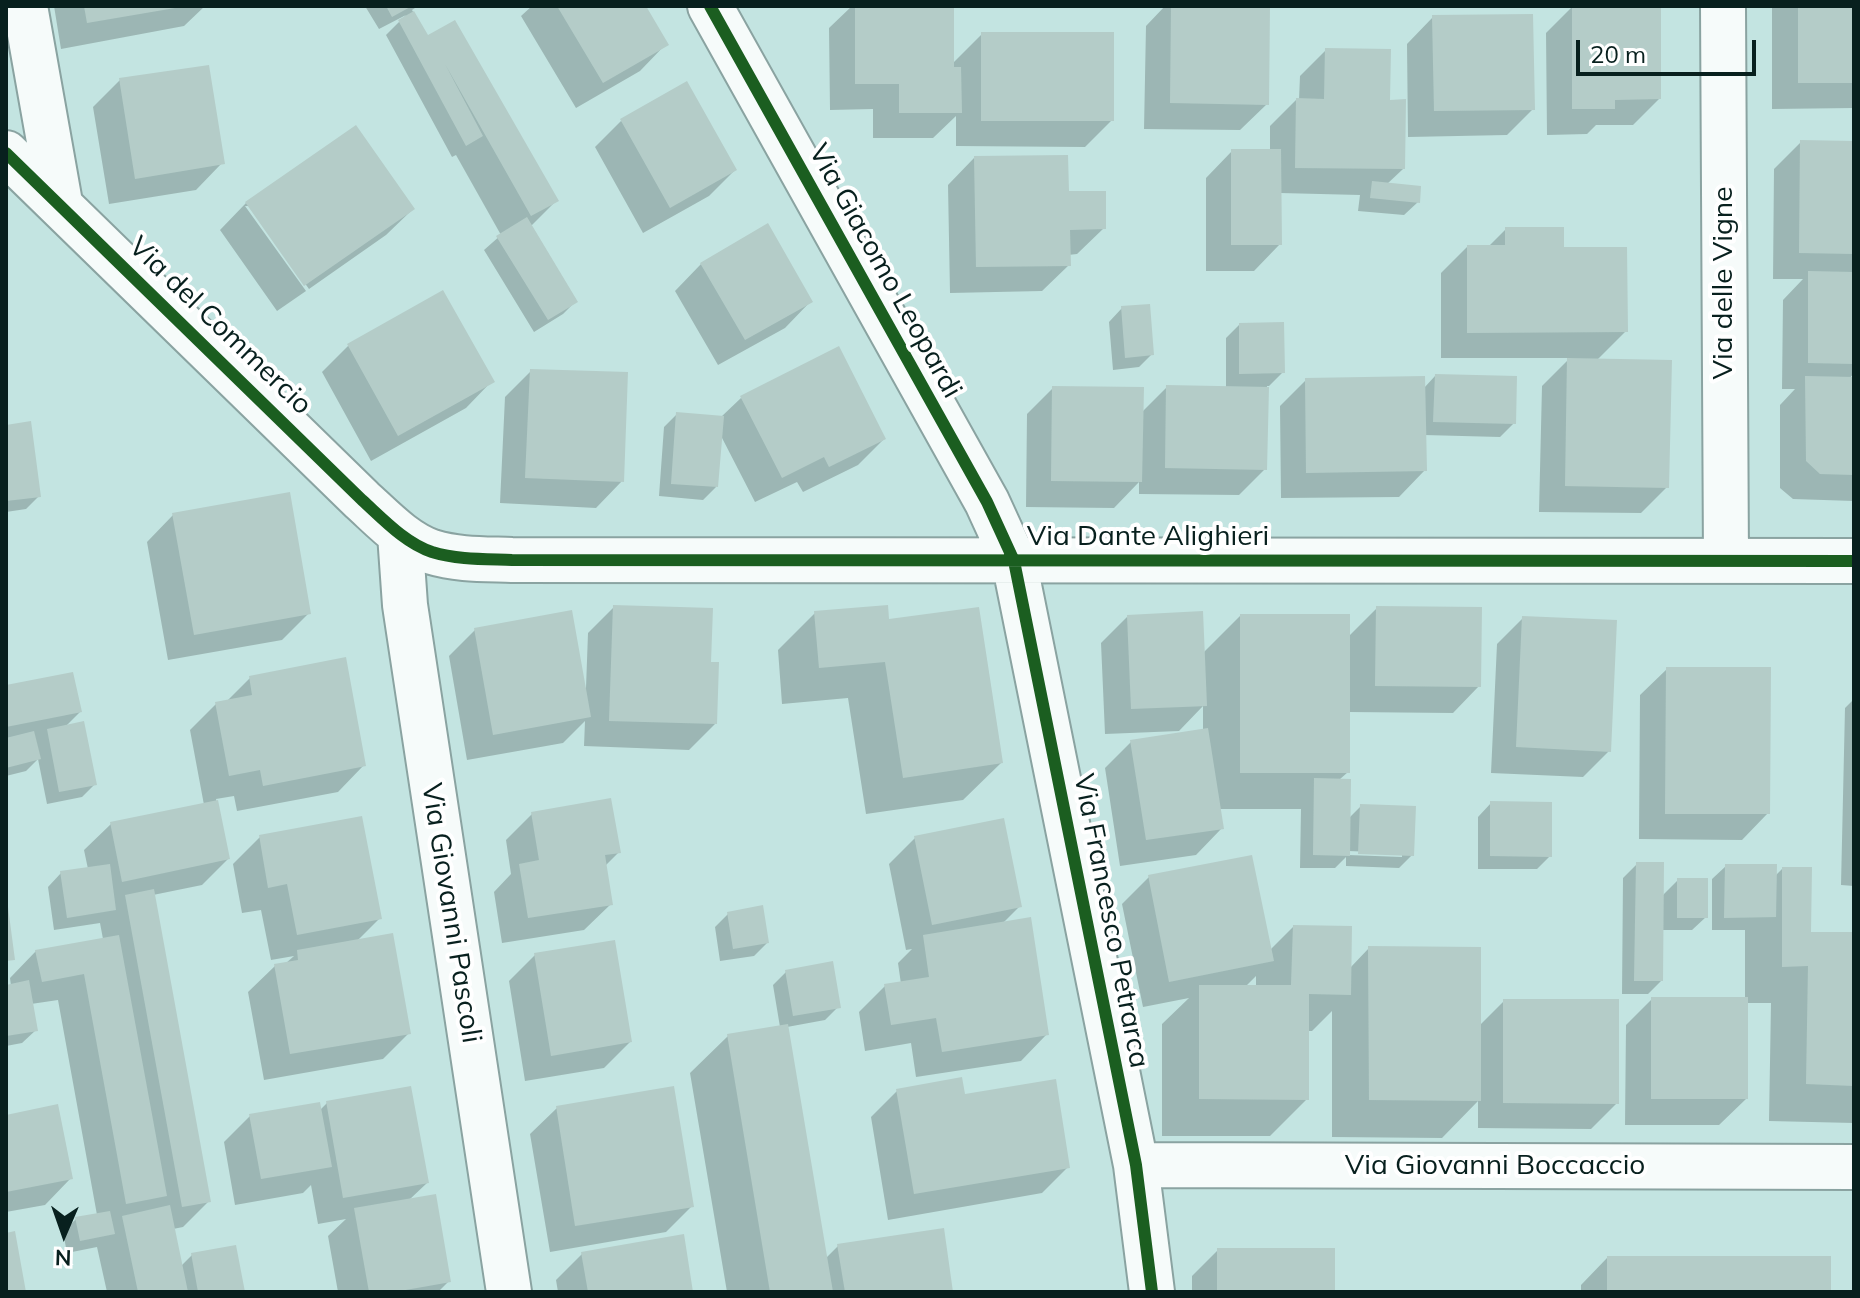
<!DOCTYPE html>
<html>
<head>
<meta charset="utf-8">
<style>
	body { margin:0 }
	#map { position:relative; width:1860px; height:1298px; overflow:hidden; background:#c3e4e1; font-family:Mulish,sans-serif }
	canvas { display:block }
	.frame { position:absolute; inset:0; border:8px solid #08201e; pointer-events:none }
	.north { position:absolute; left:24px; top:1194px; width:80px; height:80px; -webkit-text-stroke:6px #fff; paint-order:stroke; rotate:182deg; font-size:22px; font-weight:700; line-height:32px; text-align:center; color:#08201e }
	.north::after { content:''; display:block; margin:auto; width:28px; height:36px; background:#08201e; clip-path:polygon(50% 0,100% 100%,50% 72%,0 100%) }
	.scale { position:absolute; left:1576px; top:40px; width:180px; height:36px; box-sizing:border-box; border:4px solid #08201e; border-top:0; padding-left:10px; font-size:24px; line-height:28px; white-space:nowrap; color:#08201e; -webkit-text-stroke:6px #fff; paint-order:stroke }
</style>
</head>
<body>
<div id="map">
<canvas width="1860" height="1298"></canvas>
<div class="frame"></div>
<div class="north">N</div>
<div class="scale">20 m</div>
</div>
<script>
const ctx = document.querySelector('canvas').getContext('2d');
ctx.lineJoin = 'round';
function paint(path, color) {
  ctx.fillStyle = color;
  ctx.fill(path, 'evenodd');
}
function strokePath(path, color, width, dash) {
  ctx.strokeStyle = color;
  ctx.lineWidth = width;
  ctx.lineCap = dash ? 'butt' : 'round';
  ctx.setLineDash(dash || []);
  ctx.stroke(path);
}
function write(font, color, halo, rows, align = 'center') {
  ctx.font = font + ' Mulish,sans-serif';
  ctx.lineWidth = 8;
  ctx.setLineDash([]);
  ctx.textBaseline = 'middle';
  ctx.strokeStyle = halo;
  ctx.fillStyle = color;
  for (const [text, x, y, turn = 0] of rows) {
    ctx.save();
    ctx.translate(x, y);
    ctx.rotate((+turn || 0) * Math.PI / 180);
    ctx.textAlign = isNaN(turn) ? turn : align;
    if (halo) ctx.strokeText(text, 0, 0);
    ctx.fillText(text, 0, 0);
    ctx.restore();
  }
}
const shadow = new Path2D(`
	M54,6H205L184,26L61,49Z
	M365,6H418L412,10L428,39L556,201L530,227L576,301L563,314L534,332L484,250L501,235L456,155L452,157L386,35L406,15L379,29Z
	M532,6H643L666,44L640,71L576,108L521,16Z
	M852,6H952V64L982,34L1112,120L1085,147L956,146V116L933,138H873V109L830,110L829,28Z
	M1165,6H1268L1267,104L1240,130L1144,129L1146,26Z
	M1573,6H1659V99L1633,125H1596L1587,134L1547,135L1546,33Z
	M1772,6H1854V108L1772,109Z
	M1433,17L1533,109L1507,135L1408,137L1407,44Z
	M1326,50L1388,102L1403,169L1386,185L1418,202L1404,215L1358,211L1360,195L1280,193V244L1254,271H1206V178L1232,151H1270V126L1296,100H1299L1300,76Z
	M120,80L222,163L196,190L109,204L93,107Z
	M621,121L735,170L709,196L643,233L595,147Z
	M1801,142L1854,143V373L1849,379H1854V501L1793,499L1780,488V405L1795,389H1782L1783,300L1803,279H1773L1774,169Z
	M974,158L1067,193L1104,228L1077,254L1068,255L1069,265L1042,291L950,293L948,185Z
	M246,203L413,209L386,235L309,289L250,206H245L306,291L277,311L220,230Z
	M1506,229L1562,249L1626,331L1596,361L1667,487L1641,513L1539,512L1542,386L1570,358H1441V273L1467,247H1488Z
	M701,264L811,301L785,328L718,365L675,291Z
	M443,293L492,381L466,408L371,461L322,372L348,346Z
	M1122,308L1152,354L1139,367L1113,370L1109,322Z
	M1239,325L1283,372L1269,386H1267L1265,469L1239,495L1139,494V482L1114,508L1026,507L1027,414L1053,388L1141,413L1167,387L1226,388V338Z
	M531,371L622,481L596,508L500,503L505,397Z
	M1435,376L1514,423L1500,437L1424,435L1425,470L1399,497L1281,498L1280,406L1306,380L1424,388Z
	M741,398L884,439L858,465L803,492L797,482L755,502L720,434L716,487L703,500L659,496L664,427L677,414L721,417Z
	M6,427L39,496L26,509L6,512Z
	M173,515L308,614L282,640L168,660L147,542Z
	M614,607L709,664L715,724L689,750L584,746L585,721L563,743L467,760L449,656L475,630L586,688L588,633Z
	M1377,608L1479,686L1453,713L1348,712V772L1339,780L1349,818L1361,806L1412,855L1399,868L1346,866V857L1335,868H1300L1301,809H1219L1222,828L1196,855L1120,866L1105,768L1131,742L1203,730V706L1179,731L1105,734L1101,643L1127,617L1202,654L1240,616L1348,637ZM1348,851L1402,853V857L1348,855Z
	M815,613L888,622L1001,763L963,800L866,814L848,698L782,704L778,650Z
	M1523,618L1609,751L1583,777L1491,773L1497,644Z
	M1667,669L1768,813L1742,840L1639,839L1640,695Z
	M250,678L364,765L338,792L237,811L234,796L216,799L228,859L202,885L153,895L209,1201L183,1227L173,1229L181,1266L192,1255L243,1292H107L97,1247L67,1253L63,1232L76,1219L97,1215L58,1000L31,1004L36,1030L22,1043L6,1046V987L11,986L10,978L36,951L103,939L100,923L54,930L48,887L61,873L88,869L84,850L111,824L204,805L190,730L216,704L226,702Z
	M6,687L80,712L64,728L95,784L82,797L47,804L38,759L26,771L6,776Z
	M1854,699V886L1841,885L1845,708Z
	M1491,803L1550,856L1537,869H1478V817Z
	M532,814L619,852L604,867L611,904L584,930L502,943L494,892L511,874L506,840Z
	M260,837L380,918L356,942L409,1033L383,1059L264,1080L248,992L275,966L285,964L294,956L271,960L261,910L242,913L233,864Z
	M915,838L1020,906L1002,924L1047,1034L1021,1061L916,1077L911,1043L865,1051L859,1012L885,986L901,984L898,963L912,949L906,950L889,864Z
	M1637,864L1662,896L1678,880L1706,917L1692,930H1662L1661,981L1648,994H1622L1623,878Z
	M1726,866L1775,876L1782,869L1809,934H1854V1123L1769,1121L1771,1003H1746V1099L1719,1125H1625L1626,1025L1652,999H1745V930H1712V879Z
	M1149,877L1270,950L1293,927L1350,968L1369,948L1479,1026L1504,1001L1617,1103L1591,1129L1478,1128V1101L1442,1138L1332,1137V1011L1312,1031H1307V1099L1270,1136H1162V1024L1189,998L1143,1007L1122,904ZM1256,976V987H1245Z
	M728,914L767,943L754,956L720,961L715,927Z
	M535,955L630,1042L604,1068L525,1081L509,981Z
	M786,972L838,1007L825,1020L787,1027L825,1259L838,1246L951,1292H727L690,1073L728,1036L780,1027L773,985Z
	M897,1091L964,1096L1068,1167L1042,1193L888,1220L871,1117Z
	M327,1103L427,1183L409,1200L449,1281L438,1292H338L328,1236L346,1219L318,1224L311,1185L303,1193L235,1205L224,1142L250,1116L320,1110Z
	M557,1108L692,1206L666,1232L550,1252L530,1134Z
	M6,1117L71,1178L45,1205L6,1212Z
	M1218,1250L1333,1292H1192V1276Z
	M582,1254L691,1292H558L556,1280Z
	M1607,1258L1829,1292H1581V1285Z`);
const building = new Path2D(`
	M84,6H175V8L87,23Z
	M386,6H412L392,17Z
	M557,6H646L669,45L603,83Z
	M855,6H954V67H961L962,113H899V84H855Z
	M1171,6H1270L1269,105L1170,103Z
	M1572,6H1661V99L1615,100V109H1572Z
	M1798,6H1854V83H1798Z
	M414,11L428,35L455,20L559,201L531,216L445,64L483,136L466,146L398,20Z
	M1533,14L1535,110L1434,111L1432,15Z
	M981,32H1114V121H981Z
	M1325,48L1391,49L1390,100L1406,99L1405,169L1295,168L1296,98L1324,99Z
	M209,65L225,164L135,179L119,78Z
	M687,81L737,170L670,208L620,119Z
	M356,125L415,209L304,286L245,202Z
	M1800,140L1854,141V254L1799,253Z
	M1231,149H1281L1282,245H1231Z
	M1068,155L1069,191H1106V229L1070,230L1071,266L976,267L974,156Z
	M1372,181L1421,186L1420,203L1370,198Z
	M527,217L578,302L548,320L496,236Z
	M768,223L813,302L745,340L700,263Z
	M1505,227H1564V247H1627L1628,332L1467,333V245H1505Z
	M1808,271L1854,272V364L1808,363Z
	M443,290L495,382L398,436L347,344Z
	M1150,304L1154,355L1125,358L1121,306Z
	M1284,322L1285,373L1239,374V323Z
	M839,346L886,439L829,467L824,457L782,478L740,396Z
	M1567,358L1672,360L1669,488L1565,486Z
	M530,369L628,372L624,482L525,478Z
	M1435,374L1517,376L1516,424L1433,422Z
	M1425,376L1427,471L1306,473L1305,378Z
	M1805,376L1854,377V475L1820,474L1806,461Z
	M1166,385L1269,387L1267,470L1165,468Z
	M1052,386L1144,387L1142,482L1051,481Z
	M676,412L724,416L718,487L671,484Z
	M31,421L41,497L6,501V425Z
	M290,492L311,614L194,635L172,513Z
	M613,605L713,608L711,662H719L717,724L609,721Z
	M888,605L889,619L979,607L1003,763L903,778L885,662L819,668L814,611Z
	M1376,606L1482,607L1481,687L1375,686Z
	M572,610L591,717L493,735L474,628Z
	M1203,611L1207,706L1131,709L1127,615Z
	M1240,614H1350V773H1240Z
	M1522,616L1617,620L1611,752L1516,747Z
	M346,657L366,766L263,786L260,770L229,776L215,702L252,695L249,676Z
	M1666,667H1771L1770,814H1665Z
	M73,672L82,712L6,727V685Z
	M84,721L97,785L59,792L47,729Z
	M1208,728L1224,829L1146,840L1130,740Z
	M34,731L41,759L6,768V738Z
	M1314,778L1351,779L1350,856L1313,855Z
	M611,798L621,853L605,855L613,905L528,918L519,864L539,860L531,812Z
	M218,800L230,859L122,882L110,822Z
	M1490,801L1552,802V857L1490,856Z
	M1360,804L1416,806L1414,856L1358,854Z
	M362,816L382,919L297,935L287,884L268,888L259,835Z
	M1004,818L1022,907L932,925L914,836Z
	M1252,855L1274,961L1169,982L1148,875Z
	M1636,862H1664L1663,981H1634Z
	M110,864L116,910L67,918L60,871Z
	M1725,864H1777L1776,917L1724,918Z
	M1782,867H1812L1811,932H1854V1086L1806,1084L1808,966L1782,967Z
	M1677,878H1708V918H1677Z
	M154,889L211,1202L182,1207L125,895Z
	M763,905L769,943L733,949L727,912Z
	M6,907H8L15,960L6,961Z
	M1031,917L1049,1035L942,1052L936,1018L891,1025L884,984L929,977L923,935Z
	M1293,925L1352,926L1351,995L1309,994V1100L1199,1099V985H1291Z
	M393,933L411,1034L290,1054L274,964L298,960L297,950Z
	M119,935L167,1196L126,1204L84,974L42,982L35,950Z
	M615,940L632,1042L551,1056L534,953Z
	M1368,946L1481,947V1101L1369,1100Z
	M833,961L841,1008L793,1016L785,970Z
	M29,980L38,1031L6,1036V985Z
	M1651,997H1748V1099H1651Z
	M1503,999H1619V1104L1503,1103Z
	M788,1024L833,1292H770L727,1034Z
	M962,1077L965,1094L1056,1079L1070,1168L914,1194L896,1089Z
	M411,1086L429,1183L343,1198L326,1101Z
	M674,1086L694,1207L575,1226L556,1106Z
	M320,1102L332,1167L261,1179L249,1114Z
	M58,1104L73,1179L6,1192V1115Z
	M436,1194L451,1282L394,1292H369L354,1208Z
	M170,1205L188,1292H138L122,1216Z
	M110,1211L115,1234L80,1241L75,1217Z
	M944,1228L953,1292H845L837,1244Z
	M15,1231L26,1292H6V1233Z
	M684,1234L693,1292H588L581,1252Z
	M236,1245L245,1292H198L191,1253Z
	M1217,1248H1335V1292H1217Z
	M1607,1256H1831V1292H1607Z`);
const minor = new Path2D(`
	M25,6L60,203
	M710,6L987,502L1014,561L1136,1165L1152,1292
	M1723,6L1726,560
	M6,153L362,500C383,519 405,543 432,552C458,560 485,559 512,560L1854,561
	M400,534L405,605L509,1292
	M1136,1165L1854,1167`);
const cycleway = new Path2D(`
	M710,6L987,502L1014,561L1136,1165L1152,1292
	M6,153L362,500C383,519 405,543 432,552C458,560 485,559 512,560L1854,561`);
const streetNames = [
	["Via Giacomo Leopardi",885,271,61],
	["Via delle Vigne",1724,283,-90],
	["Via del Commercio",220,326,44],
	["Via Dante Alighieri",1148,537],
	["Via Giovanni Pascoli",451,913,81],
	["Via Francesco Petrarca",1111,921,79],
	["Via Giovanni Boccaccio",1495,1166]
];
paint(shadow, '#0003');
paint(building, '#b4ccc8');
strokePath(minor, '#8aa3a1', 48);
strokePath(minor, '#f6fbfa', 44);
strokePath(cycleway, '#1b5e20', 12);
write('28px', '#08201e', '#fff', streetNames);
</script>
</body>
</html>
